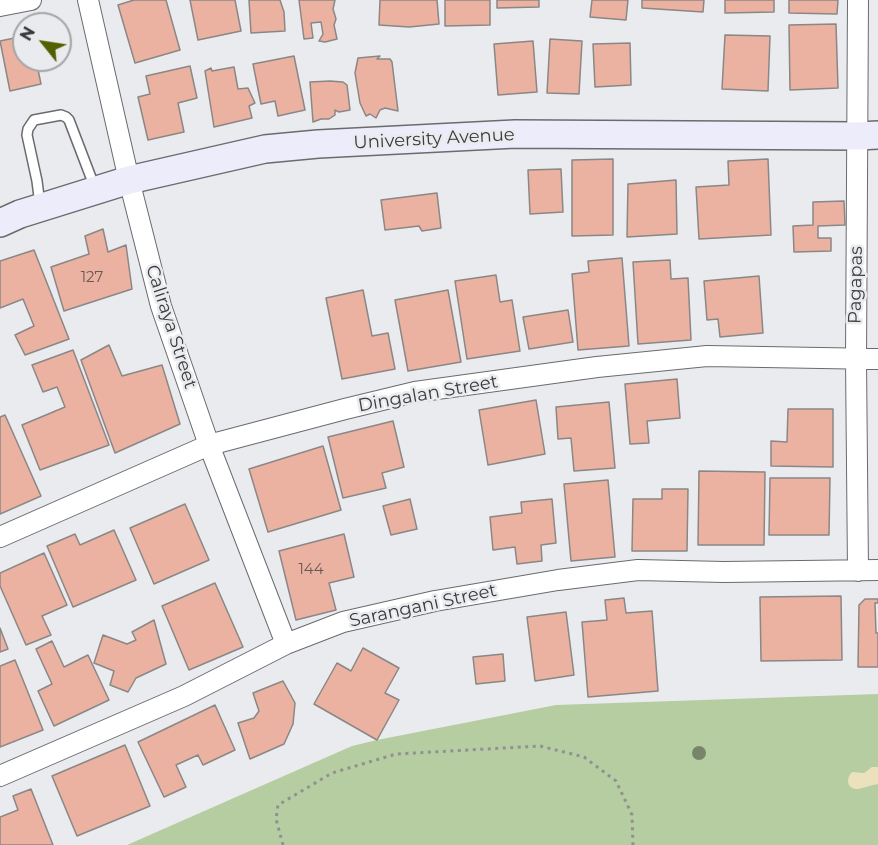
<!DOCTYPE html>
<html>
<head>
<meta charset="utf-8">
<style>
	body { margin:0 }
	#map { position:relative; width:878px; height:845px; overflow:hidden; background:#eaebee; font-family:Montserrat,sans-serif }
	canvas { display:block }
	.north { position:absolute; left:12px; top:12px; width:60px; height:60px; box-sizing:border-box; background:#eaebee; border:2px solid #a4a5a7; border-radius:50%; rotate:300deg; font-size:16px; font-weight:700; line-height:24px; text-align:center; color:#3b3b3d }
	.north::after { content:''; display:block; margin:auto; width:21px; height:27px; background:#536001; clip-path:polygon(50% 0,100% 100%,50% 72%,0 100%) }
</style>
</head>
<body>
<div id="map">
<canvas width="878" height="845"></canvas>
<div class="north">N</div>
</div>
<script>
const ctx = document.querySelector('canvas').getContext('2d');
ctx.lineJoin = 'round';
function paint(path, color) {
  ctx.fillStyle = color;
  ctx.fill(path, 'evenodd');
}
function strokePath(path, color, width, dash) {
  ctx.strokeStyle = color;
  ctx.lineWidth = width;
  ctx.lineCap = dash ? 'butt' : 'round';
  ctx.setLineDash(dash || []);
  ctx.stroke(path);
}
function write(font, color, halo, rows, align = 'center') {
  ctx.font = font + ' Montserrat,sans-serif';
  ctx.lineWidth = 5;
  ctx.setLineDash([]);
  ctx.textBaseline = 'middle';
  ctx.strokeStyle = halo;
  ctx.fillStyle = color;
  for (const [text, x, y, turn = 0] of rows) {
    ctx.save();
    ctx.translate(x, y);
    ctx.rotate((+turn || 0) * Math.PI / 180);
    ctx.textAlign = isNaN(turn) ? turn : align;
    if (halo) ctx.strokeText(text, 0, 0);
    ctx.fillText(text, 0, 0);
    ctx.restore();
  }
}
const green = new Path2D(`
	M878,694V845H127L352,746L377,740L556,705Z`);
const sand = new Path2D(`
	M872,767H878V784C871,785 864,788 858,789C846,789 846,778 852,772L864,773Z`);
const building = new Path2D(`
	M134,0H166L180,50L135,63L118,5Z
	M190,0H235L241,31L198,40Z
	M249,0H280L284,12L285,31L251,33Z
	M299,0H335L333,9L336,19L334,25L337,39L325,42L319,41L323,34L321,22L311,23L313,38L304,39Z
	M380,0H437L439,24L409,27L379,25Z
	M445,0H490V25L445,26Z
	M497,0H539V7L497,8Z
	M592,0H628L626,20L590,17Z
	M642,0H704L703,12L642,8Z
	M725,0H774V12L725,13Z
	M789,0H838L837,14L789,13Z
	M836,24L838,88L790,90L789,25Z
	M725,35L770,36L768,91L722,89Z
	M24,36V60H36L41,84L10,91L0,41Z
	M550,39L582,41L579,94L547,93Z
	M533,41L537,92L498,95L494,44Z
	M630,43L631,85L595,87L593,44Z
	M294,56L305,110L278,116L275,101L261,104L253,64Z
	M380,56L377,59H390L392,62L398,111L385,108L380,110L376,118L370,114L366,116L360,103L355,73L358,58Z
	M190,66L197,98L178,103L184,132L148,140L138,97L150,94L146,76Z
	M234,67L238,89L248,88L255,103L249,106L252,118L214,127L205,71L211,68L212,71Z
	M330,81L343,82L347,85L350,110L339,112L335,110V115L329,119H321L313,122L310,82Z
	M613,159V235L572,236V160Z
	M768,159L771,235L699,239L696,187L729,185L728,161Z
	M561,169L563,212L530,214L528,170Z
	M676,180L677,234L627,237L628,184Z
	M437,193L441,228L422,231L419,226L385,230L381,200Z
	M844,201L845,225L818,226V238H831V251L794,252L793,226L813,225V202Z
	M103,229L108,252L126,245L132,289L64,311L51,267L89,254L85,236Z
	M34,250L69,339L25,355L15,335L34,326L23,299L0,308V261Z
	M622,258L629,346L578,350L572,274L589,272L588,261Z
	M670,260L671,279L688,278L691,340L638,344L633,262Z
	M496,275L500,302L512,300L520,351L467,359L455,281Z
	M759,276L763,333L720,337L718,319L707,320L704,281Z
	M363,290L372,336L388,333L395,369L342,379L326,298Z
	M448,290L461,362L408,371L395,300Z
	M568,310L573,342L529,349L523,317Z
	M109,345L122,376L162,365L180,424L115,453L81,360Z
	M73,350L109,445L40,470L22,425L65,407L57,387L43,392L32,365Z
	M677,379L680,418L647,421L649,443L630,444L625,384Z
	M536,400L545,454L488,465L479,410Z
	M609,402L615,468L574,471L571,438L558,439L556,407Z
	M788,409H833V467L771,466V441L787,442Z
	M5,415L41,496L0,514V417Z
	M393,421L404,467L382,473L386,488L343,498L328,437Z
	M323,446L341,510L268,532L249,469Z
	M699,471L765,472L764,545H698Z
	M770,478H830L829,535H769Z
	M608,480L615,557L571,561L564,484Z
	M662,489H688L687,551H632L633,499H662Z
	M410,499L417,529L391,535L383,506Z
	M552,499L556,543L541,545L542,561L517,564L515,547L493,550L490,517L522,513L521,502Z
	M185,504L209,560L154,584L130,528Z
	M114,530L136,580L73,607L47,546L75,534L80,545Z
	M344,534L354,577L329,583L336,610L296,620L279,551Z
	M44,553L67,605L42,616L51,635L26,645L0,586V573Z
	M215,583L243,647L189,670L162,606Z
	M841,596L842,660L761,661L760,597Z
	M624,598L626,613L652,611L658,691L588,697L582,622L607,620L605,600Z
	M865,599H878V603H875L876,633H878V667H858L859,605Z
	M566,612L574,675L535,681L527,617Z
	M154,620L166,664L136,678L128,692L110,685L114,671L94,663L103,635L127,644L136,640L132,632Z
	M0,628L8,649L0,652Z
	M52,641L64,667L88,655L109,700L54,726L38,691L52,684L36,649Z
	M363,648L399,668L385,693L399,700L377,740L314,704L337,663L351,671Z
	M503,654L505,681L476,684L473,657Z
	M15,660L43,730L0,747V666Z
	M283,681L295,703L293,724L284,744L250,759L238,723L254,718L259,711L253,693Z
	M215,705L235,750L203,765L198,755L176,765L186,787L164,797L138,742Z
	M125,745L150,806L77,836L52,776Z
	M31,789L53,845H0V817L18,810L13,796Z`);
const path = new Path2D(`
	M283,845L276,819L278,805L332,773L396,754L540,746L584,757L616,781L632,815L633,845`);
const lane = new Path2D(`
	M40,205L37,181L27,135L28,129L34,120L61,115L66,117L69,120L95,188`);
const street = new Path2D(`
	M88,0L129,180L161,306L209,445L286,644
	M858,0L856,360L858,571
	M0,6L31,0
	M0,537L209,445L345,409L415,392L597,367L707,356L878,359
	M0,776L184,696L286,644L343,622L435,601L558,580L638,570L724,572L878,570`);
const secondary = new Path2D(`
	M0,223L20,214L129,180L265,149L318,144L515,134L858,136L878,135`);
const trees = [
	[699,753]
];
const numberNames = [
	["127",92,278],
	["144",311,570]
];
const streetNames = [
	["University Avenue",434,139,-3],
	["Pagapas",856,285,-89],
	["Caliraya Street",171,327,72],
	["Dingalan Street",428,394,-10],
	["Sarangani Street",423,606,-12]
];
paint(green, '#b6cda1');
paint(sand, '#ebe1bc');
paint(building, '#ebb2a2');
strokePath(building, '#8a8786', 1.5);
strokePath(lane, '#6a6b6e', 12);
strokePath(street, '#6a6b6e', 22);
strokePath(secondary, '#6a6b6e', 30);
strokePath(path, '#909193', 3, [3, 4.5]);
strokePath(lane, '#fff', 9);
strokePath(street, '#fff', 20);
strokePath(secondary, '#ececfb', 27);
ctx.fillStyle = '#79856b';
for (const [x, y] of trees) {
  ctx.beginPath();
  ctx.arc(x, y, 7, 0, 2 * Math.PI);
  ctx.fill();
}
write('15px', '#675956', null, numberNames);
write('18px', '#3b3b3d', '#eaebee', streetNames);
</script>
</body>
</html>
